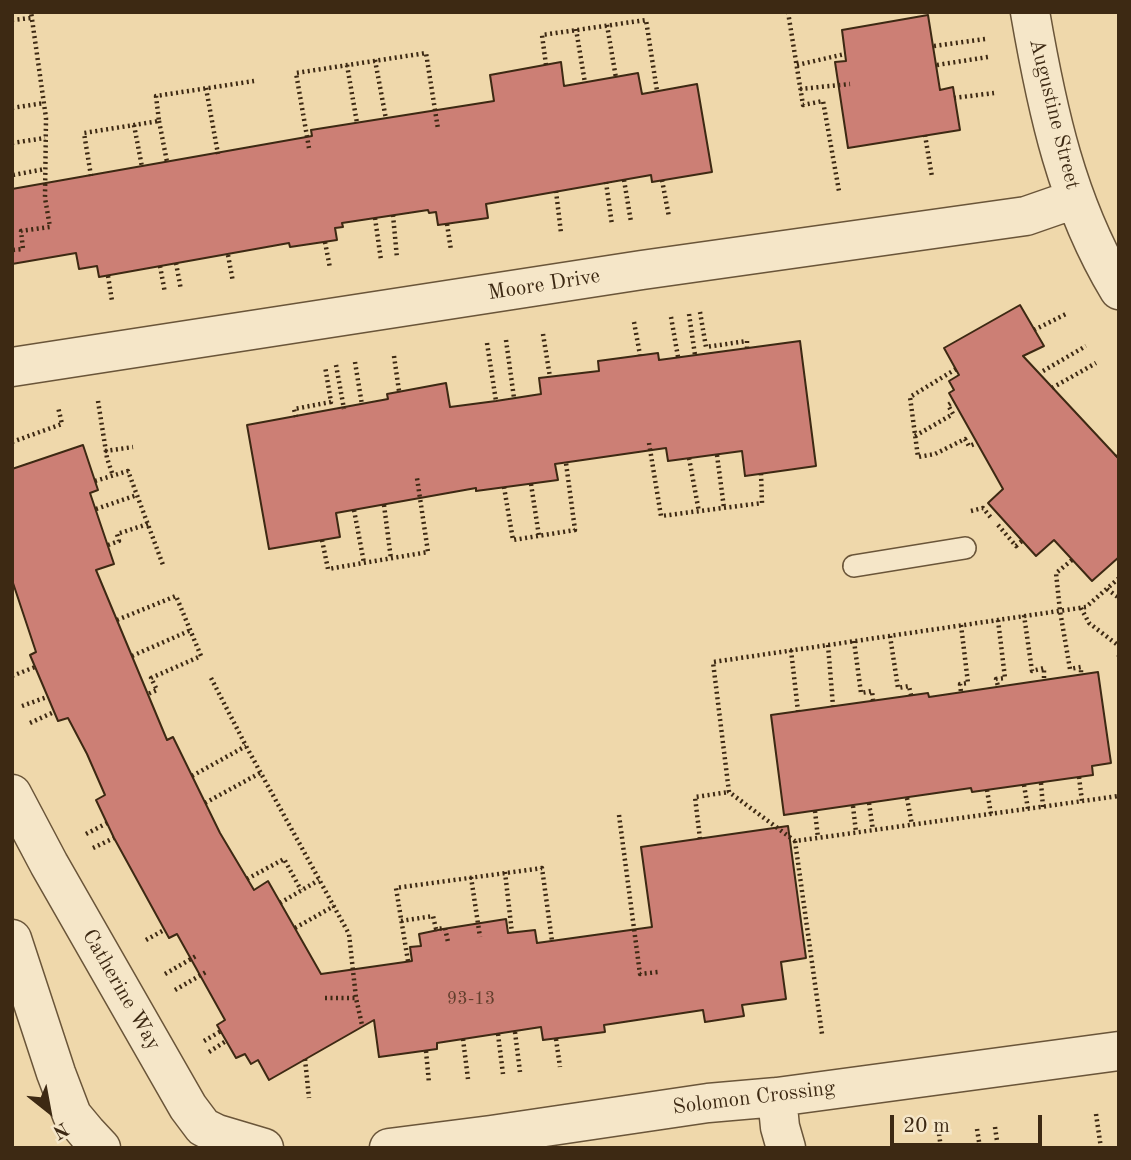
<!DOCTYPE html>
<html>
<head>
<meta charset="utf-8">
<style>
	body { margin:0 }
	#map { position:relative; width:1131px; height:1160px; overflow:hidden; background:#efd8ab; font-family:"Old Standard TT",serif }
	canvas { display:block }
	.frame { position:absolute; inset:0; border:14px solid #3d2913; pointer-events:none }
	.north { position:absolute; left:14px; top:1076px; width:70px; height:70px; -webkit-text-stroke:5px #f5e6c8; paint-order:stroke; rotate:149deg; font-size:19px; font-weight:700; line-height:28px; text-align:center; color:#3d2913 }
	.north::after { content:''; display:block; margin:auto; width:24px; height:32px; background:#3d2913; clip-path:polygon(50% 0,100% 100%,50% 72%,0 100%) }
	.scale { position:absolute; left:890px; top:1115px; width:152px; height:32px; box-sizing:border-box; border:4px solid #3d2913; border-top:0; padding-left:9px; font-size:21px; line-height:24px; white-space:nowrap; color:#3d2913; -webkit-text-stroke:5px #f5e6c8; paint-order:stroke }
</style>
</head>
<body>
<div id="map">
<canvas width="1131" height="1160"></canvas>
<div class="frame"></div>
<div class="north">N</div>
<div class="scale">20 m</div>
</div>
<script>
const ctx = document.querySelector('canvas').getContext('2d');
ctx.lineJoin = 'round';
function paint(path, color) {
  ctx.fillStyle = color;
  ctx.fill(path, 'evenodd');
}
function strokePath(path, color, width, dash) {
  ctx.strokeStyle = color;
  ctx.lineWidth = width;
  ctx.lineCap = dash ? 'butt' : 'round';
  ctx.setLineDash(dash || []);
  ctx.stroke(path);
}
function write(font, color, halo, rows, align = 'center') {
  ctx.font = font + ' "Old Standard TT",serif';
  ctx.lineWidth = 7;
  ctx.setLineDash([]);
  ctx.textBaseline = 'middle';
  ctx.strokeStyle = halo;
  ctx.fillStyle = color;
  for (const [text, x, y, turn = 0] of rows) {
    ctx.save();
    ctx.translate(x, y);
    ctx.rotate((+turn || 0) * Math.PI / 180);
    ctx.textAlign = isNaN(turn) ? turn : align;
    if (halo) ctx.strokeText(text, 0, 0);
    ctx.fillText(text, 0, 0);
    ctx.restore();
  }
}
const building = new Path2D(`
	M928,15L940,90L953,87L960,130L848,148L835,62L846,61L842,30Z
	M561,62L564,86L638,73L642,94L697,84L712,172L652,182L651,175L486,204L488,218L438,225L436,212L429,213L428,210L342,223L343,227L335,228L337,240L290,247L289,243L99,277L97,266L79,269L76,253L12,264V189L312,136L311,130L494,101L490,75Z
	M1020,305L1044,346L1023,356L1119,459V557L1092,581L1054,540L1036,556L988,503L1003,489L949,393L954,390L949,381L959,375L944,348Z
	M800,341L816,466L745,476L742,451L668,461L666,448L555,464L558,480L476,491V488L336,513L340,537L269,549L247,425L388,399L387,394L446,383L450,407L496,401L541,394L539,378L599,371L598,361L658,353L659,360Z
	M83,445L98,490L90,493L114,564L96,570L167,740L173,737L220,833L254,890L268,881L321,974L412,961L410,947L421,946L419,934L443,929L506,919L508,933L535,930L537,943L652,927L641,847L788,826L806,958L781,962L786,999L742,1005L744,1016L705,1022L703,1010L604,1025L605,1032L543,1040L541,1027L437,1043V1049L379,1057L374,1020L269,1080L258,1060L251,1064L245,1054L236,1058L217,1025L225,1020L177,934L169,938L114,838L96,800L105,795L87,754L68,718L58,721L30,655L36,652L12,580V469Z
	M1098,672L1111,763L1092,766L1093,775L972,792L971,788L784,815L771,715L928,693L929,697Z`);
const path = new Path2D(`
	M788,12L803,105L823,101L839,191
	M12,20L31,18
	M607,25L616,78
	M576,29L585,83
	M934,46L985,39
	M375,60L386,119
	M347,65L357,123
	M546,65L542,35L646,20L657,91
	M797,65L845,54
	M937,65L988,57
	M206,88L218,154
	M800,89L850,84
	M954,98L994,93
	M12,108L44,103
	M159,121L167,162
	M134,125L142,167
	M925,135L932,177
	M12,143L45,138
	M309,148L296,73L426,53L438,129
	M13,175L45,169
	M91,176L84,133L159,121L156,96L254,81
	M624,180L631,222
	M662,180L669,217
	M606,182L612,225
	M556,191L561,233
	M393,215L397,258
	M375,218L381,260
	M447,224L451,250
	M325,242L330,268
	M13,250L23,249L21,231L50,227L45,198L46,118L31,12
	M228,255L233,282
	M176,263L181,290
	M160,266L165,293
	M108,276L112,301
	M700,312L706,347L747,341V349
	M689,314L695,355
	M671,317L678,357
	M634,322L640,355
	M1034,330L1066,314
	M543,334L550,377
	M506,340L514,398
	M487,343L496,401
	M394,356L399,391
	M355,362L362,405
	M336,365L344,409
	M956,369L910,397L918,457L935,454L965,439L969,446L977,443
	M1043,371L1086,346
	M1052,388L1096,363
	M98,401L107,458L113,476
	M296,417L294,409L331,402L325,366
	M915,436L953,414L948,405L954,401
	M12,442L62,424L58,407
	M649,443L661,516L762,503L761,473
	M105,451L133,447
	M717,455L724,508
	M1116,457L1119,454
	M689,458L699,512
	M95,481L128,471L163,565
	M531,484L539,536
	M504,487L513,540L575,530L566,463
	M384,505L391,559
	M96,509L137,495
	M354,510L364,563
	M971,511L983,508L992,519
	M998,525L1016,546L1022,541
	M322,540L328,569L428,552L417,478
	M108,545L119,541L117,534L148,524
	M1072,560L1056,573L1060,611L1070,669L1081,667V675
	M1119,578L1086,607L713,662L729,792L795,841L1119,796
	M1107,589L1119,598
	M1081,608L1089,623L1119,646
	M1024,615L1032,671L1044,668V680
	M117,620L176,596L201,656L151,678L157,690L148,694
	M998,620L1005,678L996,679L998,686
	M961,625L968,683L960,684L961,692
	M890,636L898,688L909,686L911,695
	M854,641L861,693L872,691L873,700
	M828,645L833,706
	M791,650L798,711
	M1119,655V657
	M132,656L191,630
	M12,676L35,667
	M211,678L246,746L349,934L356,998L362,1025
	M22,706L47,697
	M30,723L54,712
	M192,776L246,746
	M1079,777L1082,801
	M1041,783L1043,807
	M1024,785L1028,809
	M987,790L991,814
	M907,798L912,825
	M205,803L260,773
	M869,803L873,830
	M853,806L856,832
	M815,811L818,838
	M619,815L640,974L658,972
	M86,834L107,823
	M700,839L695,797L729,792
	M795,841L822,1034
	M93,848L114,838
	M505,872L512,933
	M471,877L480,937
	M247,879L284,859L301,890
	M280,903L319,880
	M401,921L433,916L436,929L445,928L448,942
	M295,928L334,906
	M146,940L164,930
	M408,961L396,888L542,868L552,941
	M165,974L196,956
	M175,990L206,972
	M325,998H356
	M515,1032L520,1072
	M498,1034L503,1074
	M463,1039L468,1079
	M556,1039L560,1067
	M204,1041L221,1031
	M426,1051L429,1083
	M209,1052L226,1041
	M305,1059L309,1098
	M1096,1114L1101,1148
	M995,1127L998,1148
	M977,1129L980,1148
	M939,1134L941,1148`);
const service = new Path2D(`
	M854,566L965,548`);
const minor = new Path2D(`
	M1030,12C1047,110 1067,204 1119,290
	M12,367L642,270L1026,216L1075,199
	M12,794L49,864L188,1107L203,1127L217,1134L264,1148
	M12,939L56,1073L72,1115L87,1133L101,1148
	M777,1097L780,1127L786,1148
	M389,1148L491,1135L708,1103L777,1097L1119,1051`);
const numberNames = [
	["93-13",471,999]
];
const streetNames = [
	["Augustine Street",1054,114,76],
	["Moore Drive",544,285,-9],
	["Catherine Way",121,990,60],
	["Solomon Crossing",754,1098,-7]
];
paint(building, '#cc7f75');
strokePath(building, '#3d2913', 2);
strokePath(service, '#6a5539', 24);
strokePath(minor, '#6a5539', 41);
strokePath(path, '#3d2913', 4.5, [2, 3.5]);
strokePath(service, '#f5e6c8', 21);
strokePath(minor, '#f5e6c8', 38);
write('18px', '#613e2c', null, numberNames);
write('21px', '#3d2913', '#f5e6c8', streetNames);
</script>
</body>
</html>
